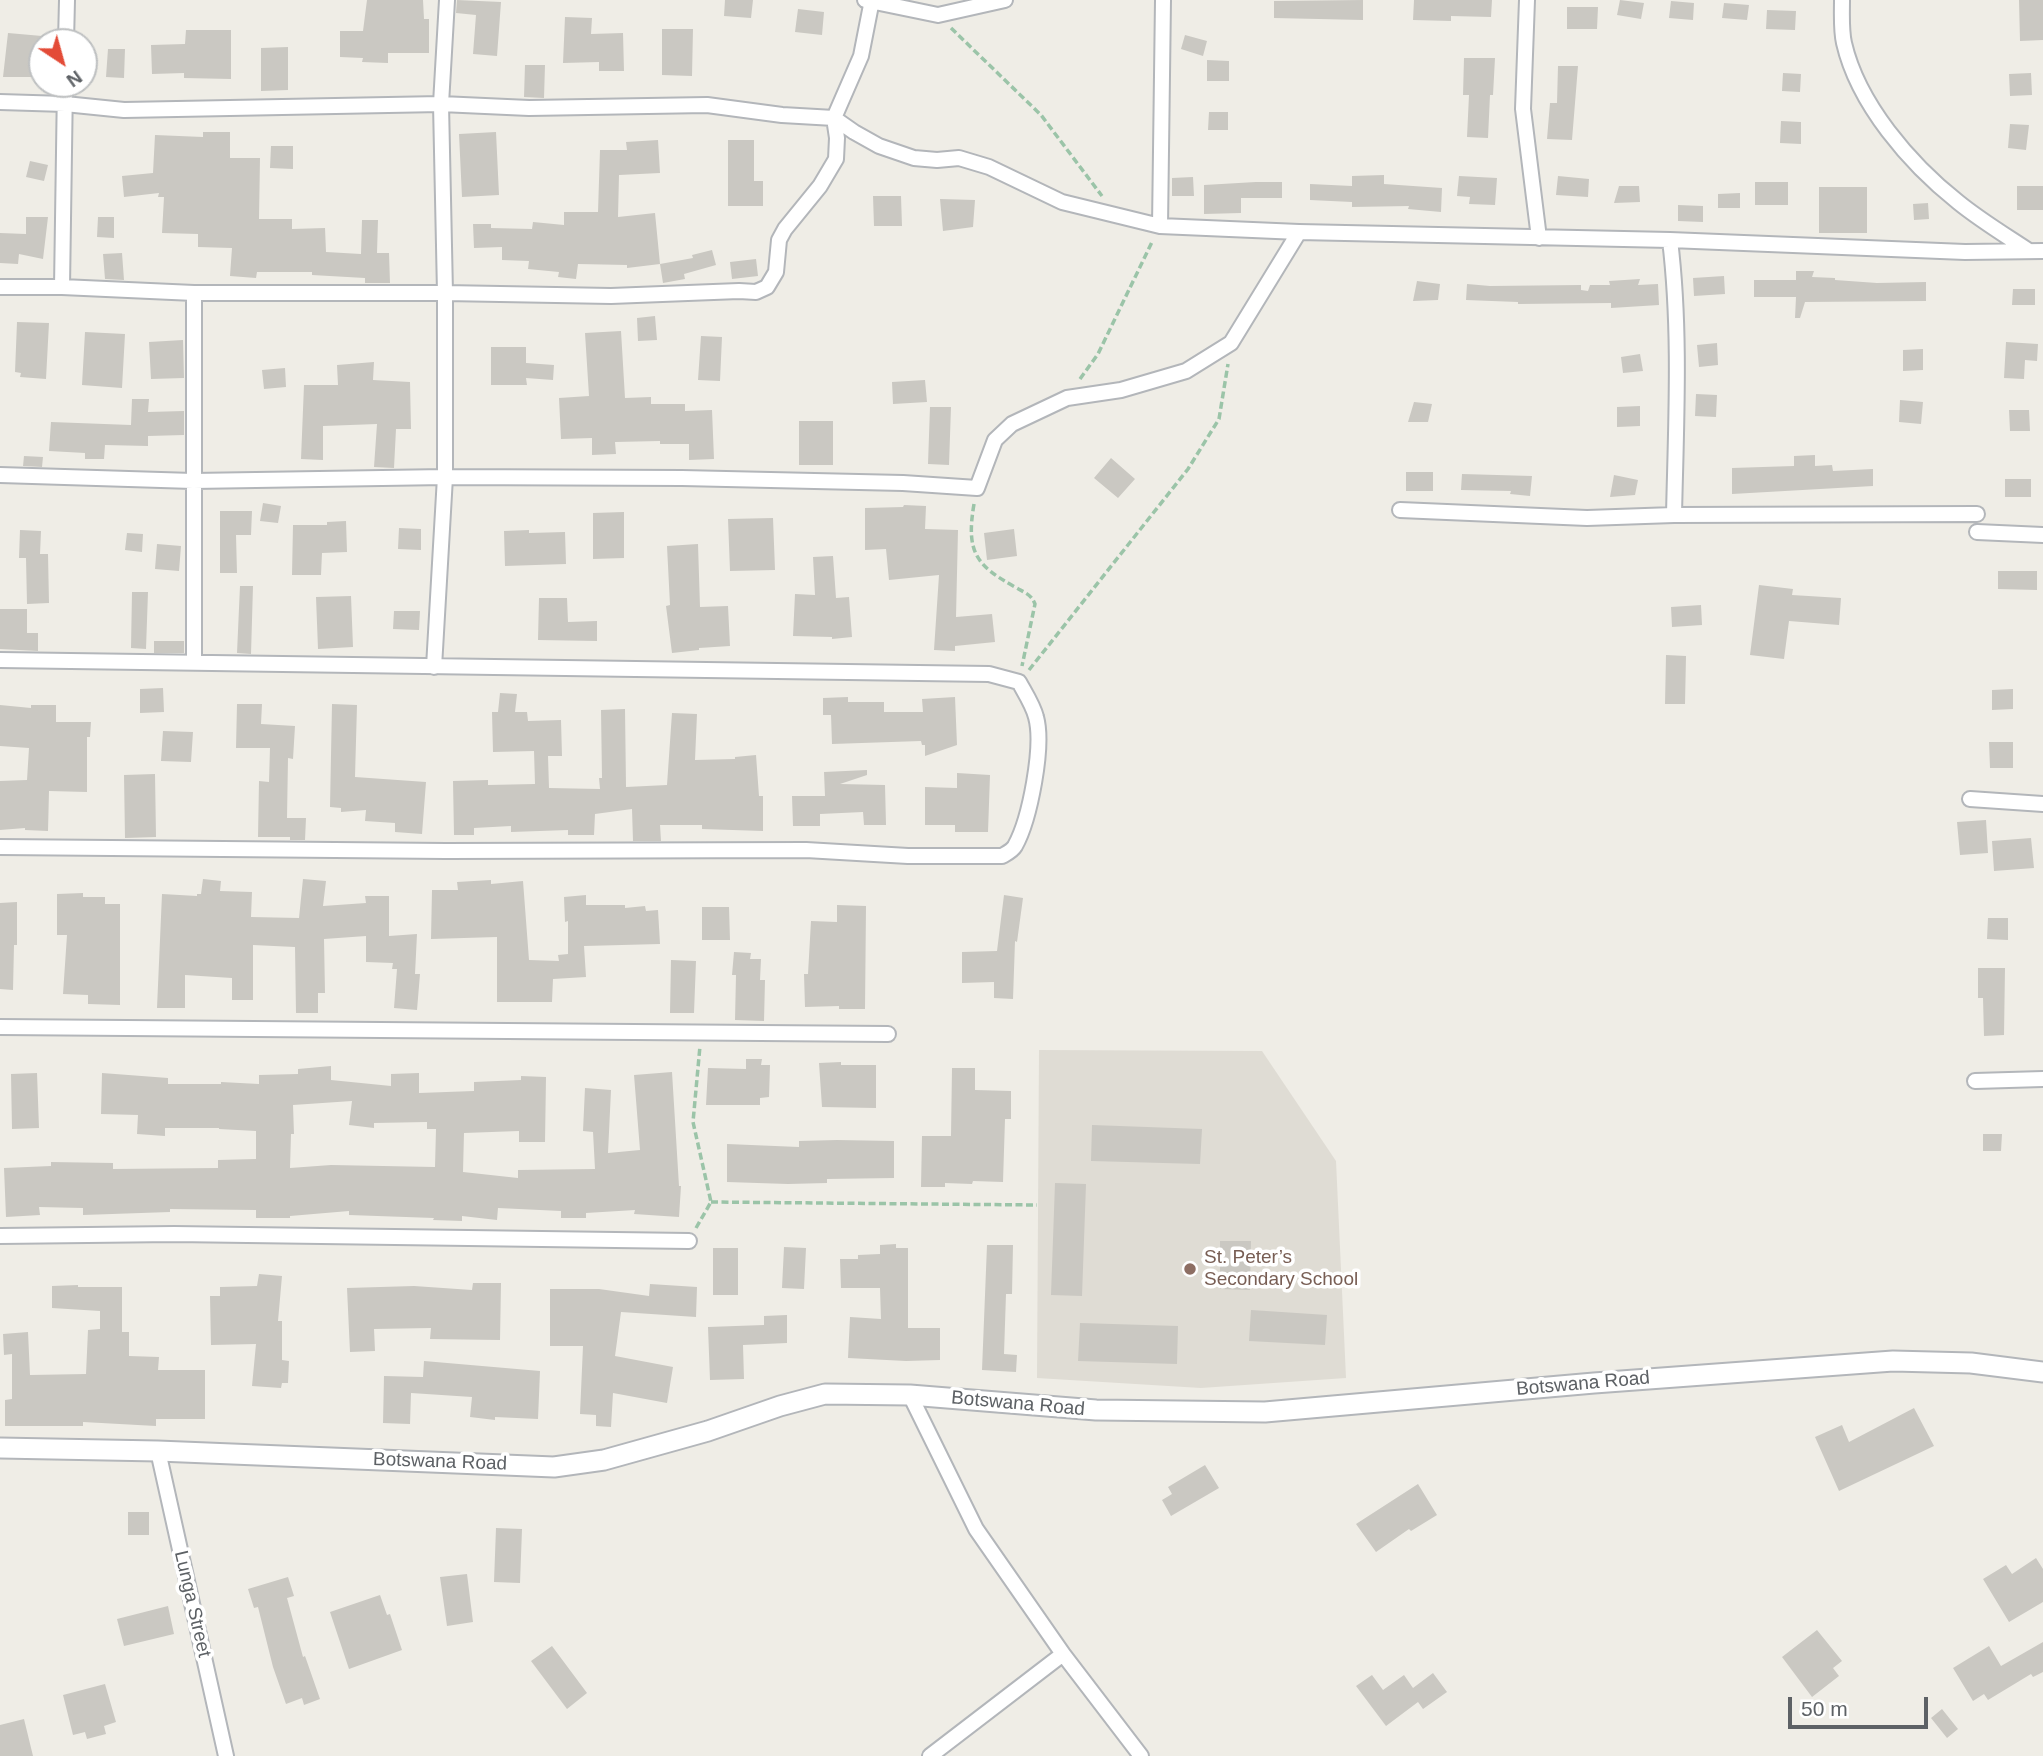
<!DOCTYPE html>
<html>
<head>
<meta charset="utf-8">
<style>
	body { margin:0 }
	#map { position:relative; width:2043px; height:1756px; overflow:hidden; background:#efede6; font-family:Helvetica,sans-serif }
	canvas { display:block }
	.north { position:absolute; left:28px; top:28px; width:70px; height:70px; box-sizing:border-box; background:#fff; border:2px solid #bec0c1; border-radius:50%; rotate:144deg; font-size:19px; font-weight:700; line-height:28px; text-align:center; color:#5d6165 }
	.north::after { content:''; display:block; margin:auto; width:24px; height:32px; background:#e34b37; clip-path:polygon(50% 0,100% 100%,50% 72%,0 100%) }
	.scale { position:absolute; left:1788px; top:1697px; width:140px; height:32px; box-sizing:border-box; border:4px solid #5d6165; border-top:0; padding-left:9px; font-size:21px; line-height:24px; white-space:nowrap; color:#5d6165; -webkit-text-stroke:5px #fff; paint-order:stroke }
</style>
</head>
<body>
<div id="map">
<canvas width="2043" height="1756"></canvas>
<div class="north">N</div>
<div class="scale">50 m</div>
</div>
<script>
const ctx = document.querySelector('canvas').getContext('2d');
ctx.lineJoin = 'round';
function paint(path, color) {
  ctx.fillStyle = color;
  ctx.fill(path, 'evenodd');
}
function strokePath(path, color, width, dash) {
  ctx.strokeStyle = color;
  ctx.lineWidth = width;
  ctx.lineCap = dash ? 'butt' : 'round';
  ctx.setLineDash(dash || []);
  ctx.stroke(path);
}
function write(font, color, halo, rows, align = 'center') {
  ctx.font = font + ' Helvetica,sans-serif';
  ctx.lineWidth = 7;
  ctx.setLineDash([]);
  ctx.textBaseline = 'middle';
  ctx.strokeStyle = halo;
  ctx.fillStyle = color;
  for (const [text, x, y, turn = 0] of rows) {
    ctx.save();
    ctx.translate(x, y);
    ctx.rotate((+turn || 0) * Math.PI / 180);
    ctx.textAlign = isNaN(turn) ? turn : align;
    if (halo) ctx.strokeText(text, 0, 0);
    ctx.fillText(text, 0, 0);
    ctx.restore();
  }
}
const education = new Path2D(`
	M1039,1050L1262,1051L1336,1161L1346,1378L1201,1388L1037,1378Z`);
const building = new Path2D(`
	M367,0H423L424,19H429V53H388V63L362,62L363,58L340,57V31H363Z
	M457,0L501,2L497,56L473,54L476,15L456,13Z
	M725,0H753L751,18L724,16Z
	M1363,0V20L1274,18V1Z
	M1414,0H1492L1491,17L1451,16V21L1413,20Z
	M1620,0L1644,3L1641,19L1617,15Z
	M2019,0H2043V40L2020,41Z
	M1671,1L1694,3L1693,20L1669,18Z
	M1724,3L1749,5L1747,20L1722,18Z
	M1567,7H1598L1597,29H1567Z
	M798,9L824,12L822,35L795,32Z
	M1767,10L1796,11L1795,30L1766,29Z
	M565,17L592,18L591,34L623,33L624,71H599V62L563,63Z
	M662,29H693L692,76L662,75Z
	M186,30H231V79L184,78V73L152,74L151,45L185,44Z
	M8,33L42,36V77H3Z
	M1185,35L1207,41L1203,56L1181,49Z
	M288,47V90L261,91V48Z
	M108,49H125L124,78L106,77Z
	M1464,58H1495L1493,95H1490L1488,138L1467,137L1469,95H1463Z
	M1207,60L1229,61V81H1207Z
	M525,65H545L544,98L524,97Z
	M1558,66H1578L1572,140L1547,139L1550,103H1557Z
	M1783,73L1801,74L1800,92L1782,91Z
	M2031,73L2032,95L2010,96L2009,74Z
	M1209,112H1228V130H1208Z
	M1781,121L1801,122V144L1780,143Z
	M2010,124L2029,125L2026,150L2008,148Z
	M203,132H230V158H260L259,219H292V229L325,228L326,252L361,254L362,220H378L377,253H389L390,283H365V278L312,275V272H257L256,278L230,276L232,248L198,247V234L162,233L164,197H158L159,193L124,197L122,176L153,173L155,135L203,137Z
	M496,132L499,195L462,197L459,134Z
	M658,140L660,173L619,175L618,217L655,213L660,264L627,268V265L578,264L576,279L558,277L559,272L528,269L529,261L502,260V247L474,248L473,224H491V228L532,229L533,222L564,225V212H598L600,150H627L626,142Z
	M728,140H754V181H763V206H728Z
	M271,146H293V169L270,168Z
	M30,161L48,165L44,181L26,177Z
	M1384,175V184L1442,188L1441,212L1408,209L1409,206L1352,207V202L1310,200V184L1352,186V176Z
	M1459,176L1497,178L1495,205L1469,204L1470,197L1457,196Z
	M1558,176L1589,179L1588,197L1556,195Z
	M1193,177L1194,196H1172V178Z
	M1256,182H1282V198H1241V213L1204,214V185Z
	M1755,182H1788V205H1755Z
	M1619,186H1639L1640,202L1614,203Z
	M2017,186H2043V210H2017Z
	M1819,187H1867V233H1819Z
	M1740,193V208H1718V194Z
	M873,196H901L902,226H874Z
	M940,199L975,200L973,227L943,231Z
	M1928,203L1929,219L1914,220L1913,204Z
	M1678,205L1703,206V222L1678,221Z
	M26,217H48L43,259L19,254L18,264L0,263V233L26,234Z
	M98,217H114V238L97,237Z
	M712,250L716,265L684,274L685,279L663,283L660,264L693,258L692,255Z
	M122,253L124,280L105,279L103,254Z
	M756,259L758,276L732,279L730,262Z
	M1796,271H1814L1812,277L1835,278V280L1877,283L1926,282V301L1805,302L1800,318H1795L1796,297H1754V280H1796Z
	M1724,276L1725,294L1694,296L1693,278Z
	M1640,279L1638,285L1658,284L1659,305L1611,308V303L1518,304V302L1466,300L1467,284L1490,286L1581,285V290L1588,291L1590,285H1610L1609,281Z
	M1417,281L1440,284L1438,300L1413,301Z
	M2013,289H2035V305H2012Z
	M655,316L657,340L638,341L637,318Z
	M17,322L49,323L46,379L20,377L21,373L15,372Z
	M621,331L625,398L651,397V404H685V411L712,410L714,459L689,460V444H660V441L615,442L616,454L592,455V438L561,439L559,398L589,396L585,333Z
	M85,332L125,334L122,388L82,385Z
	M701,336L722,337L720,381L698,380Z
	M183,340L184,378L151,379L149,342Z
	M2006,342L2038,344L2037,361L2025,360L2024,379L2004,378Z
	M1717,343L1718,365L1699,367L1697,345Z
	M491,347H526V363L554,365L553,380L526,378L527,385H491Z
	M1923,349V370L1903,371V350Z
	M1640,354L1643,371L1623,373L1621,357Z
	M374,362L373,380L410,382L411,429H396L394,468L374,467L377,424L323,426V460L301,459L304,385H338L337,365Z
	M285,368L286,387L264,389L262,370Z
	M925,380L927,402L893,404L892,382Z
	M1696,394L1717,395L1716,417L1695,416Z
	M132,399H149L148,412L184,411V435L148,436V446L105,445L104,459H85V453L49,451L51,422L131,425Z
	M1900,400L1923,402L1921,424L1899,422Z
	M1414,402L1432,404L1428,422H1408Z
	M1640,406V426L1617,427V407Z
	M930,407H951L949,465L928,464Z
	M2009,410H2029L2030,431H2010Z
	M799,421H833V465H799Z
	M1815,455V466L1832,465L1833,471L1873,469V486L1732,494V468L1794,466V456Z
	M24,456L43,457L42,467L23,466Z
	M1111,458L1135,479L1118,498L1094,478Z
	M1406,472H1433V491H1406Z
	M1462,474L1532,476L1530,496L1510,494L1511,491L1461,490Z
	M1614,475L1638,480L1635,495L1610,497Z
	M2005,479H2031V497H2005Z
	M263,503L281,506L278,523L260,521Z
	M904,505L926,506L925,529L958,530L956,617L992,614L995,642L955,646V651L934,650L939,575L889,580L886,549L865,550V508L903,507Z
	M220,511H252L251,535H236L237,573H220Z
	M624,512V558L593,559V513Z
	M773,518L775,570L730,571L728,519Z
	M346,521L347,552L322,553L321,575H292L293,525H327V522Z
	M399,528L421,529V550L398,549Z
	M1014,529L1017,556L987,560L984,533Z
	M20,530L41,531L40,554H48L49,603L27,604L26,558H19Z
	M529,530V533L565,532L566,564L505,566L504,531Z
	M127,533L143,534L142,552L125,550Z
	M157,544L181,546L179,571L155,569Z
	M698,544L700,607L728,606L730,646L699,648V650L672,653L666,606L670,605L667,546Z
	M833,556L836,598L849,597L852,637L832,639V637L793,636L795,594L815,595L813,557Z
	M1998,571H2037V590L1998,589Z
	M1759,585L1793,589L1792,595L1841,598L1839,625L1789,621L1784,659L1750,655Z
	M240,586H253L251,654L237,653Z
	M132,592H148L146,649L131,648Z
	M351,596L353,647L318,649L316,597Z
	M539,598H567L568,622L597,621V641L538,640Z
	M1701,605L1702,625L1672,627L1671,607Z
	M0,609H27V633H38V651L0,649Z
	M394,611H420L419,630L393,629Z
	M154,641H184V653H154Z
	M1666,655L1686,656L1685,704H1665Z
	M163,688L164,712L140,713V689Z
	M2013,689V709L1992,710V690Z
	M500,693L517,694L515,712H527L528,721L561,720L562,756H548L549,788L600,789L599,778H602L601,710L625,709L626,787L667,785L672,713L697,714L695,760L735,759V757L756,755L759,796H763V831L702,829V825H660L661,841H633L632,809L595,814L594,835H568V830L511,832V826L474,828V835H454L453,781L488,780V785L535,784L534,751L493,752L492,712H498Z
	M848,697V702H884V712H923L922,699L955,697L957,745L925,756V745H922L921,741L832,744L831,715H823V698Z
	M237,704H262L261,724L295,726L293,759L288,758L287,818H306L305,840H290V837H258L259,781L269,782L270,748H236Z
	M332,704L357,705L355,777L426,782L422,834L395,832V823L365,821L366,810L341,812V808L330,807Z
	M0,705L31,708V705H56V722H91L90,737H87V792L49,791L48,831L25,830V828L0,830V781L27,780L29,748L0,746Z
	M163,731L193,732L191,762L161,761Z
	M1989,742H2013V768H1990Z
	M867,770V775L840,784L885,785L886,825H864L863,812L820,814V826H793L792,796H825L824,772Z
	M957,773L990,775L988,832H955V825H925V787L957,788Z
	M155,774L156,837L125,838L124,775Z
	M1986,820L1988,853L1960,855L1957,822Z
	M2031,838L2034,868L1994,871L1992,841Z
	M203,879L221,881L220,891L252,892L251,917L299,918L303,879L326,881L323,906L366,903L365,896H389V936L417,934L415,974H420L417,1010L394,1008L397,969H392L393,963L366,962V936L324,939L325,993H318V1013H296L295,947L253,945V1000H232V978L185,975V1008H157L162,894L197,896V894H201Z
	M491,880V884L523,881L529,960L559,961L558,955L568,954V921L565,922L564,897L586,895V905H625V908L645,906L646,911L658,910L660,944L584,946L586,977L553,979L552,1002H497V937L431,939L432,890H458L457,882Z
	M83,893V897H105V904H120V1005L88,1004V995L63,994L67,935H57V894Z
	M1004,895L1023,898L1017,942L1015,941L1013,999L994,998V982L962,983V952L997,951Z
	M17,902V945H14L13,990L0,989V903Z
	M837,905L866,906L865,1009H839V1006L805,1007L804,974H808L811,921L837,922Z
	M702,907H729L730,940H702Z
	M1988,918H2008V940L1987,939Z
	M734,952L751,953L750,959H761L760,980H765L764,1021L735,1020L736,975H732Z
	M671,960L696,961L694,1013H670Z
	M1978,968H2005L2004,1035L1984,1036L1983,998H1978Z
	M746,1059H762L761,1065H770L769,1097L760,1098V1105H706L708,1068L746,1069Z
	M841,1062V1065H876V1108L822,1107L819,1063Z
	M331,1066V1080L391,1086V1074L419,1073V1093L474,1091V1082L521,1080V1076L546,1077L545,1142H519V1131L464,1133L463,1172L518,1178V1170L595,1169L593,1132L583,1131L585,1088L611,1090L608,1153L640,1150L634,1075L672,1072L679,1186H681L679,1217L634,1214L635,1210L586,1213V1218H561V1211L498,1208L497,1220L462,1216V1221L433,1220L434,1218L349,1215V1211L290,1216V1218H256V1210L170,1209V1212L83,1215V1208L39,1207L40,1215L6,1217L4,1168L51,1166V1162L113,1163V1169L218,1168V1160L256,1159V1131L219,1129V1128H165V1136L137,1134L138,1115L101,1114L102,1073L168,1078V1084H221V1082L259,1084V1075L298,1074V1069ZM352,1101L349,1125L374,1128V1123L427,1122V1129H436L435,1167L331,1165L290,1168L291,1134H294L293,1105Z
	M952,1068H975V1090L1011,1091V1119H1005L1003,1182L973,1181L972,1184L945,1183V1187H921L922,1136H951Z
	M37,1073L39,1128L12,1129L11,1074Z
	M1092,1125L1202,1129L1200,1164L1091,1161Z
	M1983,1134H2002L2001,1151H1983Z
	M837,1140L894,1141V1178L827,1179V1183L788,1184L727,1182V1144L799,1147V1141Z
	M1055,1183L1086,1184L1082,1296L1051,1295Z
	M1220,1241H1251L1250,1290L1220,1289Z
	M896,1244V1248H908V1328H940V1360L906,1361L848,1358L850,1317L881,1319L880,1288H841L840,1259H858V1255L880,1254V1245Z
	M987,1245H1013L1012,1294H1006L1004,1354L1017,1355L1016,1372L982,1370Z
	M784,1247L806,1248L804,1289L782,1288Z
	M713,1248H738V1295H713Z
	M259,1274L282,1276L278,1321H282V1360L289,1361L288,1383H282L281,1388L252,1386L256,1344L211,1345L210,1296H220V1287L257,1286Z
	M473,1283H501L500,1340L430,1339L431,1328L374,1329L375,1351L350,1352L347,1288L414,1286L472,1290Z
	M650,1284L697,1287L696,1317L621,1312L615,1356L673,1367L667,1403L613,1393L611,1427L596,1426V1415L580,1414L583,1346H550V1289H599L649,1296Z
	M78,1285V1287H122V1332H129V1356L159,1357L158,1370H205V1419H156V1426L83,1422V1426H5V1400L12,1399V1354L4,1355L3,1334L28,1332L30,1375L86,1374L88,1330L100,1329V1311L52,1308V1286Z
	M1251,1310L1327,1315L1325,1345L1249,1341Z
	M787,1315V1343L743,1345L744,1379L710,1380L708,1327L764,1325V1316Z
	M1080,1323L1178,1326L1177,1364L1078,1361Z
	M424,1361L540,1371L538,1419L495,1417V1420L470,1417L472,1397L411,1393L410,1424L383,1423L384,1376L423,1377Z
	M1914,1408L1934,1446L1839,1491L1815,1437L1842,1425L1849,1442Z
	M1205,1465L1219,1488L1171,1516L1162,1500L1172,1494L1168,1487Z
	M1418,1484L1437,1515L1411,1531L1409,1529L1376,1552L1356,1524Z
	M128,1512H149V1535H128Z
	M496,1528L522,1529L520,1583L494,1582Z
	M2036,1558L2043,1569V1602L2009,1622L1983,1579L2006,1565L2012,1574Z
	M467,1574L473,1622L447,1626L440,1577Z
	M288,1577L294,1596L287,1598L303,1657L305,1656L320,1699L304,1705L302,1698L286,1704L273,1667L258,1607L254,1608L248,1589Z
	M380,1595L387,1615L390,1614L402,1650L349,1669L330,1612Z
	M168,1606L174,1634L124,1646L117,1619Z
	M1817,1630L1842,1661L1833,1668L1839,1676L1812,1697L1782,1657Z
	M2043,1642V1672L2033,1677L2031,1674L1988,1700L1984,1694L1973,1701L1953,1668L1989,1646L2001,1666Z
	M552,1646L587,1693L567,1709L531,1661Z
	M1433,1673L1447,1692L1423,1709L1418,1702L1386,1726L1356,1686L1372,1675L1383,1690L1404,1675L1413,1688Z
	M105,1684L116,1722L104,1726L106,1734L87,1739L85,1732L73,1735L63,1695Z
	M1942,1709L1958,1729L1947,1738L1931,1718Z
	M24,1719L33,1756H0V1725Z`);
const path = new Path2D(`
	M951,28L1041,115L1102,196
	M1080,379L1098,354L1153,240
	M974,504C966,551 975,565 1015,587C1025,593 1031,594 1035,604L1022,666
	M1029,670L1188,469L1219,419L1228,364
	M711,1202L1037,1205
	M696,1228L711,1202L693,1122L700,1046`);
const minor = new Path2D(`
	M447,0L441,104L445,293L611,296L739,291L756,292L767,287L776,272L779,240L785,229L820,186L836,159L837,138L834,118L861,56L872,0
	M865,0L938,15L1005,0
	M1527,0L1523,109L1539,238
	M1842,0C1842,14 1841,30 1844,43C1858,104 1910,164 1958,202C1980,220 2005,235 2029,251
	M66,42L67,0
	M0,102L65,104L124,110L441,104L529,108L707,105L782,115L834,118L854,132L879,146L914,158L937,160L959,158L989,167L1062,202L1160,226L1299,232L1670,240L1965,252L2043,251
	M1160,226L1163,0
	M1670,240C1681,331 1676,423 1674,515
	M0,287H62L194,293H445V477L434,667
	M62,287L65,84
	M194,293V662
	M0,475L193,481L445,477L682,478L903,483L977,488L995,440L1012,424L1067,398L1121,390L1186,371L1231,343L1299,232
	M1400,510L1587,518L1674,515L1977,514
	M1977,532L2043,535
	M0,660L989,674L1019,682C1025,693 1033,705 1036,717C1044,746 1030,819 1015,846C1012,851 1007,853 1002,856H908L806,850L446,851L0,847
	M1970,799L2043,804
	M0,1027L888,1034
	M1975,1081L2043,1079
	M0,1236L174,1234L689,1241
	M910,1395L976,1529L1063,1654L1141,1756
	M158,1451L226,1756
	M930,1756L1063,1654`);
const tertiary = new Path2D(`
	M0,1448L158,1451L554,1467L604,1460L708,1431L780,1406L825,1394L910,1395L1096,1410L1265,1412L1594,1383L1893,1361L1971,1363L2043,1372`);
const markers = [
	[1190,1269,7,"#8d6e63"]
];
const educationNames = [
	["St. Peter’s",1204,1258],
	["Secondary School",1204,1280]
];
const streetNames = [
	["Botswana Road",1583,1384,-5],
	["Botswana Road",1018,1404,5],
	["Botswana Road",440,1462,2],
	["Lunga Street",192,1604,77]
];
paint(education, '#dfdcd4');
paint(building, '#cac8c2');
strokePath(minor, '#b3b6ba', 18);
strokePath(tertiary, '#b3b6ba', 23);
strokePath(path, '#9bc4a8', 3.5, [7, 3.5]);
strokePath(minor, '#fff', 14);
strokePath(tertiary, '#fff', 19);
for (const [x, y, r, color] of markers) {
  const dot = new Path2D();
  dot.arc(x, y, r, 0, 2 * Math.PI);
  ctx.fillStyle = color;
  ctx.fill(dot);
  strokePath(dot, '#fff', 2.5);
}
write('19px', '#785e54', '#fff', educationNames, 'left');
write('19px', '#5d6165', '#fff', streetNames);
</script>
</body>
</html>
